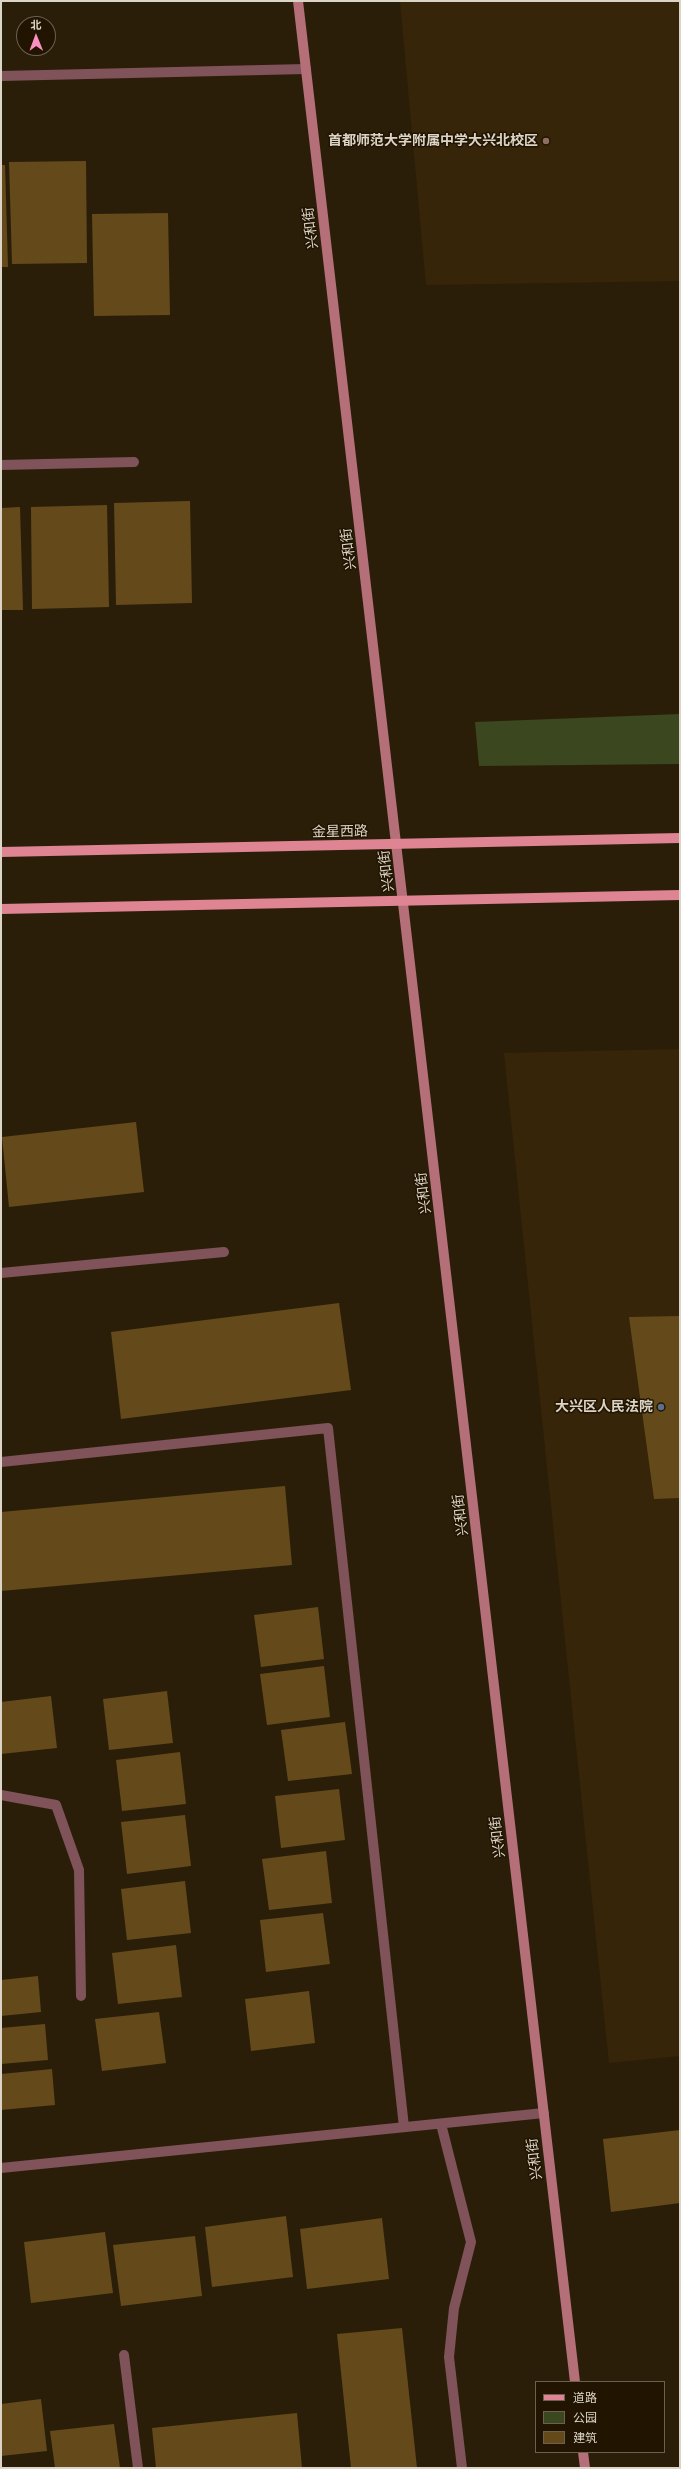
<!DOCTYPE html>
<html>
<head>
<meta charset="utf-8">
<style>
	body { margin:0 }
	#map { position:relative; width:681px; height:2469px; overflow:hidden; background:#2b1e09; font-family:Manrope,"Noto Sans SC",sans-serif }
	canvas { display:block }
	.frame { position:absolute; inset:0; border:2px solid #dcd4c7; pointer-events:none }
	.legend { position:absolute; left:535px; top:2381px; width:130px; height:72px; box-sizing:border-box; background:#211502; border:1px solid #6c6151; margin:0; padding:5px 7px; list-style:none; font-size:12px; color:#dcd4c7 }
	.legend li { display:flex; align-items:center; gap:8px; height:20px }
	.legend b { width:20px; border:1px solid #6c6151 }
	.north { position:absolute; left:16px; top:16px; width:40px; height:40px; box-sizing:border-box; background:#211502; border:1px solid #6c6151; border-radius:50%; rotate:359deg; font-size:11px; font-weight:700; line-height:16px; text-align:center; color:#dcd4c7 }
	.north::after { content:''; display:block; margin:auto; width:14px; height:18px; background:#fc8fc2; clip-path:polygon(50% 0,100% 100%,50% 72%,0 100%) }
</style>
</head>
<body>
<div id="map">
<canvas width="681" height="2469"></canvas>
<div class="frame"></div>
<ul class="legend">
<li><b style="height:5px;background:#de8492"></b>道路</li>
<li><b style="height:11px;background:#3b471f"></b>公园</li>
<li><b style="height:11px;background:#64491b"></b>建筑</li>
</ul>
<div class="north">北</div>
</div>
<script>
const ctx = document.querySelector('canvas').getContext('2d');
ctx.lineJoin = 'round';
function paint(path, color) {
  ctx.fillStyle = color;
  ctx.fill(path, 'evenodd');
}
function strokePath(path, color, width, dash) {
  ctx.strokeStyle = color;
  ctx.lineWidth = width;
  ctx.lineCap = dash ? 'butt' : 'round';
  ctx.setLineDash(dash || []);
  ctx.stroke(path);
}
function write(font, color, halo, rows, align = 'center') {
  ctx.font = font + ' Manrope,"Noto Sans SC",sans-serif';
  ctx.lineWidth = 3;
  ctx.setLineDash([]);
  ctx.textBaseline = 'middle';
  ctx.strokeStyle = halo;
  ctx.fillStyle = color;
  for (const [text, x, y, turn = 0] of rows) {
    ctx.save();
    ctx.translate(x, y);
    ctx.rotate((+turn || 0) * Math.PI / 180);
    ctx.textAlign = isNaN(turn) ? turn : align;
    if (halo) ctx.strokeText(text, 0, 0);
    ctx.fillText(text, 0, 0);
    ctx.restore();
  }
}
const built = new Path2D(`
	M400,1H680V281L426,285Z
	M680,1049V2056L609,2063L504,1053Z`);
const green = new Path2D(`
	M680,714V764L479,766L475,722Z`);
const building = new Path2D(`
	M86,161L87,263L12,264L9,162Z
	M1,165H5L8,267H1Z
	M168,213L170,315L94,316L92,214Z
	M190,501L192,603L116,605L114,503Z
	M107,505L109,607L32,609L31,507Z
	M20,507L23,610H1V508Z
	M136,1122L144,1192L9,1207L2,1137Z
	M339,1303L351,1390L121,1419L111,1332Z
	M680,1316V1498L654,1499L629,1317Z
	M285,1486L292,1565L1,1591V1512Z
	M318,1607L324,1659L261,1667L254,1615Z
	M324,1666L330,1717L267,1725L260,1674Z
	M167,1691L173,1743L109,1750L103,1699Z
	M51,1696L57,1748L1,1754V1702Z
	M345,1722L352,1774L288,1781L281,1730Z
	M180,1752L186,1804L122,1811L116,1760Z
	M339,1789L345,1840L281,1848L275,1796Z
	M185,1815L191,1866L127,1874L121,1822Z
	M326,1851L332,1903L269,1910L262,1859Z
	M185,1881L191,1933L127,1940L121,1889Z
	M323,1913L330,1964L266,1972L260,1920Z
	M176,1945L182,1997L118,2004L112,1953Z
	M38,1976L41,2012L1,2016V1980Z
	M309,1991L315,2043L251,2051L245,1999Z
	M159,2012L166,2063L102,2071L95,2019Z
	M45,2024L48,2060L1,2064V2028Z
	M52,2069L55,2105L1,2110V2074Z
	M680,2130V2203L611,2212L603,2139Z
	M286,2216L293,2277L212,2287L205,2227Z
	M382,2218L389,2279L307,2289L300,2229Z
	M105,2232L113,2293L31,2303L24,2242Z
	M195,2236L202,2296L121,2306L113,2245Z
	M402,2328L417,2468H351L337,2334Z
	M41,2399L47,2451L1,2456V2404Z
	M297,2413L302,2468H156L152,2428Z
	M114,2424L120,2468H55L50,2431Z`);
const lane = new Path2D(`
	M1,76L306,69
	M1,465L134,462
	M1,1273L224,1252
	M1,1462L328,1428L404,2127
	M1,1795L56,1805L79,1870L81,1996
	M441,2124L471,2242L454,2308L449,2357L462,2468
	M1,2168L544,2113
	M124,2355L138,2468`);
const secondary = new Path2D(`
	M298,1L575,2382
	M583,2452L585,2468`);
const primary = new Path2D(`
	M1,852L680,838
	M1,909L680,895`);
const markers = [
	[546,141,4,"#8d6e63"],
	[661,1407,4,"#5c6f8a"]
];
const poiNames = [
	["首都师范大学附属中学大兴北校区",538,141],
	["大兴区人民法院",653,1407]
];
const streetNames = [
	["兴和街",311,228,-97],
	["兴和街",349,549,-97],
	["金星西路",340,832,-1],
	["兴和街",387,871,-97],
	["兴和街",424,1193,-97],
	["兴和街",461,1515,-97],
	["兴和街",498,1837,-97],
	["兴和街",535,2159,-97]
];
paint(built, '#362508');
paint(green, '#3b471f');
paint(building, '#64491b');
strokePath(lane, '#7f5359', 10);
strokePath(secondary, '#b46f79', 10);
strokePath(primary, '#de8492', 10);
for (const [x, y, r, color] of markers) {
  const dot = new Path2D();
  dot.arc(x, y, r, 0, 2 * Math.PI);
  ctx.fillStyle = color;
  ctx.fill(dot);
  strokePath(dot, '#211502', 1.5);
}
write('bold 14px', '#dcd4c7', '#211502', poiNames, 'right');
write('14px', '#dcd4c7', '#211502', streetNames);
</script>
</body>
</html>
